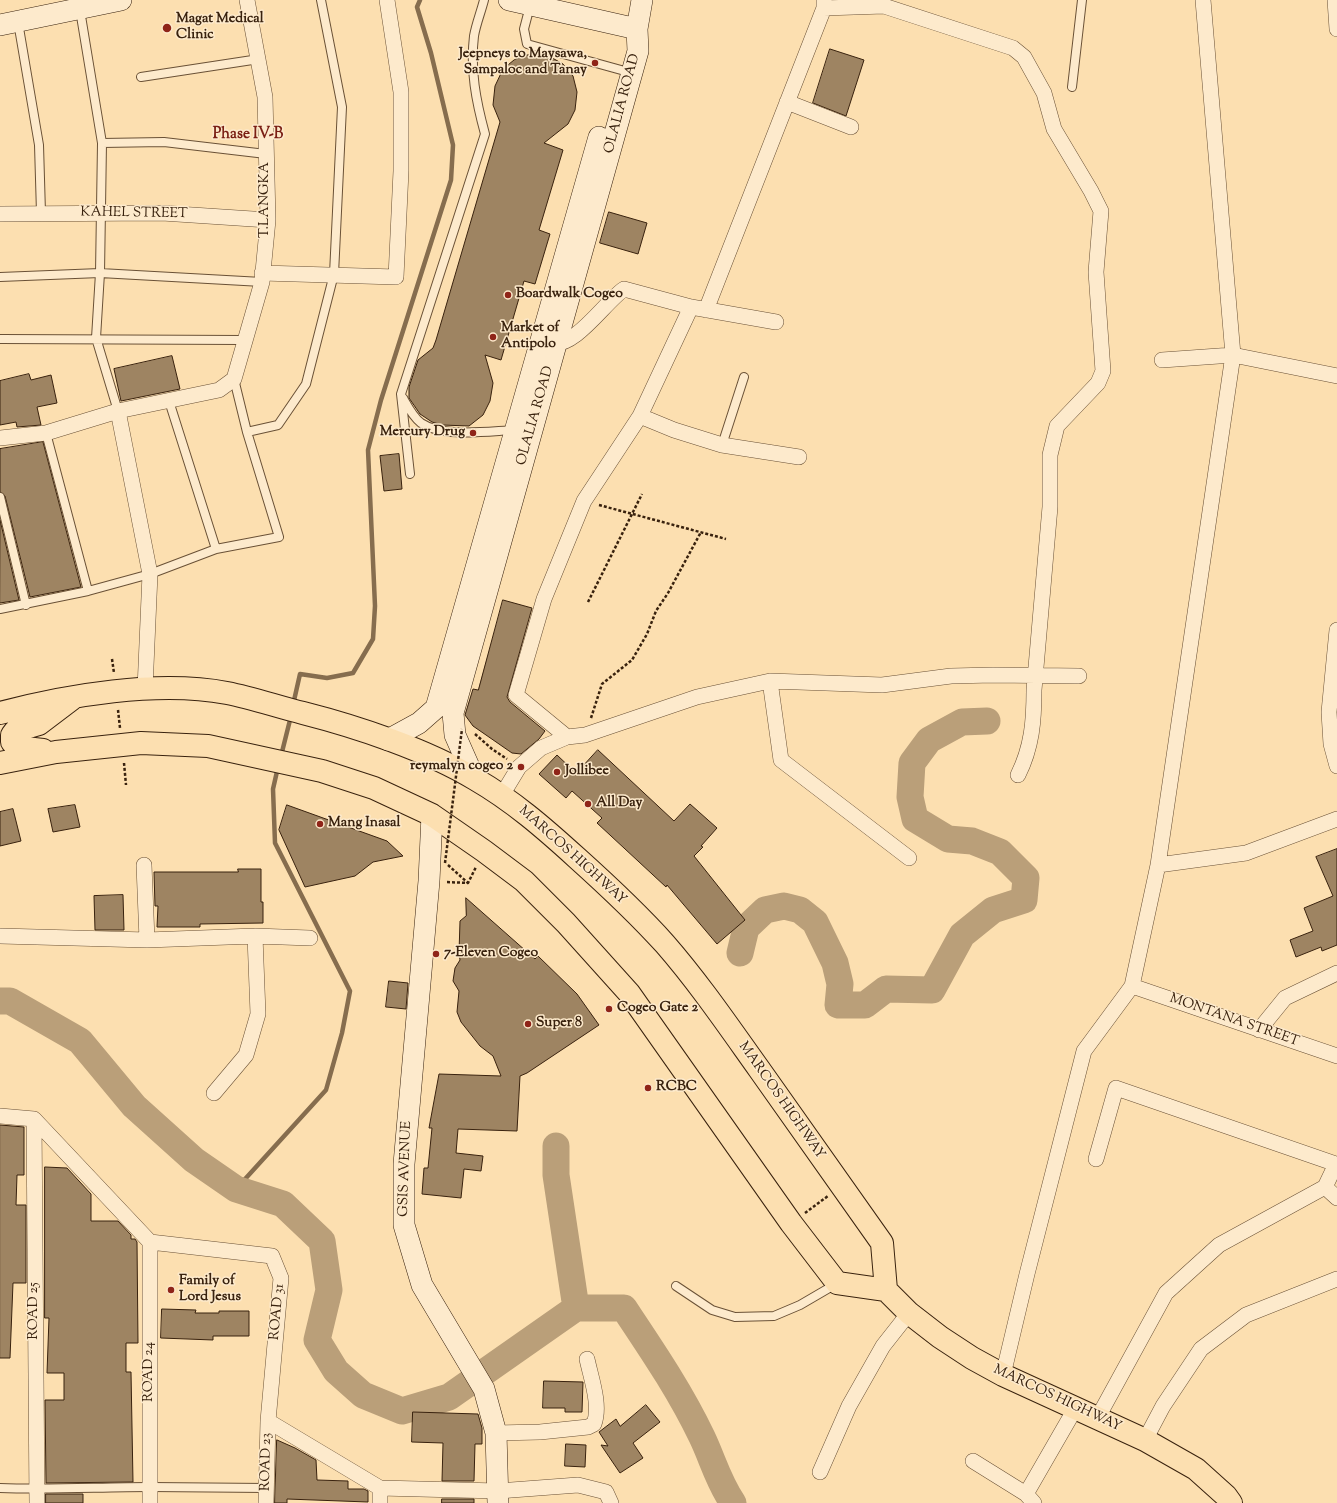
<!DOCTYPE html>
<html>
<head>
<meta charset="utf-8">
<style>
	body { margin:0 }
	canvas { display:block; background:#fcdfb0 }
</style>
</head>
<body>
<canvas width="1337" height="1503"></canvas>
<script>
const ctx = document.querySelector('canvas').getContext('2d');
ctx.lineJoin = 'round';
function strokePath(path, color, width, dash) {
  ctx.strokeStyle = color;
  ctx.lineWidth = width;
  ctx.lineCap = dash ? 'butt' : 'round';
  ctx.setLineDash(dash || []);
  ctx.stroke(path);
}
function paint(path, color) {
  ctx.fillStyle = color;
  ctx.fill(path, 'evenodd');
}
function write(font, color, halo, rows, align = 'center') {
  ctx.font = font + ' "Sorts Mill Goudy",serif';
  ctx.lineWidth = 3;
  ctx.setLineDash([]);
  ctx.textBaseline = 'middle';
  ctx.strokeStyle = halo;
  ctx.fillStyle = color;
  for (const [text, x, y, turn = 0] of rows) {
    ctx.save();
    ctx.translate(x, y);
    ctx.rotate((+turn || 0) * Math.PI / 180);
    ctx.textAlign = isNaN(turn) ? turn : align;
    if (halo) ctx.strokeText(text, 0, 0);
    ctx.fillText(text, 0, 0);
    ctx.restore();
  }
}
const stream = new Path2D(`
	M293,705L300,674L327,678L353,673L373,639L375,606L368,450L381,400L451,180L453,145L431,53L417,7L420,0
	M281,756L291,716
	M236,1189L326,1090L342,1033L350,991L275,843L273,789L278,767`);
const river = new Path2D(`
	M740,953L746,928L765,910L784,906L800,910L815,922L835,963L840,984L838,1005H865L886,989L932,990L962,935L993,910L1024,900L1026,878L1000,852L972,841L948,839L915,819L910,797L912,763L929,740L962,722L987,721
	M0,1001H10L80,1041L134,1106L194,1160L236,1189L283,1204L322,1241L329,1290L317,1340L336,1371L363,1395L402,1411L449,1397L576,1308H624C652,1350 680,1391 702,1437C713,1460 718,1481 733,1503
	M556,1146V1175L576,1308`);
const building = new Path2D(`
	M830,49L864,60L846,116L813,103Z
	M524,55H547L563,64L573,76L577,92L575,110L568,124L544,143L563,150L539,230L550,234L535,284L524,281L501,360L485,355L493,383L490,401L483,415L469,426L442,425L432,422L420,414L409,398V387L418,360L433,348L436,340L500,122L493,105L495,86L503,69L514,60Z
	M609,212L647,223L638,254L600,243Z
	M172,356L180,389L121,401L114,369Z
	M29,374L31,380L51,375L57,403L37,407L41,425L17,427L16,422L0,425V381Z
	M43,442L81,587L30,597L5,496L0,492V449Z
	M399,454L402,489L384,491L380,456Z
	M0,520L19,600L0,603Z
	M503,600L532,608L507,697L510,702L545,731L539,739L521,754L512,753L473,726L465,715L473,689L478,690Z
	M598,750L674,821L690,804L717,828L701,846L703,847L694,856L745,920L717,944L667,885L666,887L597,823L602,818L572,791L566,798L539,774L557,755L576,773Z
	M75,805L80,827L53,832L48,809Z
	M287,805L387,841L403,856L373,862L355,876L305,887L279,830Z
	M13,809L21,841L0,846V812Z
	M1337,849V945L1322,951L1321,947L1296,957L1290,940L1313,931L1304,908L1333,896L1316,857Z
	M238,869H261V902H263V923L200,924V927H157L158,906H155L154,872H238Z
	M123,895L124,930H95L94,896Z
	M466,898L535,959L538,956L577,994L599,1025L527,1073L520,1076L517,1131L458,1129L456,1153L483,1156L481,1171L464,1169L461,1198L422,1194L424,1168H428L432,1128H429L439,1074L501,1076L493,1056L480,1046L461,1022L457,1012L459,991L453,981L455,968L460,960L459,953L460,921L466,916Z
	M389,981L408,983L406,1009L386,1007Z
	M0,1125L24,1127V1175H17L16,1205H26V1283H13L10,1358H0Z
	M45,1167L67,1168L91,1194V1221H118L131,1235V1239H135L137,1242L138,1343H126V1372H131L133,1482L46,1483L45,1400H64V1373H47L49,1318H45Z
	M162,1309L196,1310L195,1313H219V1311H249V1336H213V1340L161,1338Z
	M544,1381L583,1382L582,1412H565V1408H543Z
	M646,1405L660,1422L633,1443L643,1458L620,1473L601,1445L608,1446L599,1432L616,1419L620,1426Z
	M413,1412L478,1414L482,1428V1444H475L474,1481H442L443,1443L412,1442Z
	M277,1440L295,1448L316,1460L317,1480L348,1481V1489H364L368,1491V1502L287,1499V1503H275Z
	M566,1444L586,1445L585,1467L565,1466Z
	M46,1494H83V1503H46Z
	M442,1499H474V1503H442Z`);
const path = new Path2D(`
	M599,505L726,539
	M588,602L642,494
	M112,659L114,673
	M118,710L120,728
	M591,718L602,684L632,660L647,634L656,611L668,593L701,532
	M475,734L492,749L507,759
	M124,763L126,785
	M448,865L468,883
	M447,882L468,883L476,867
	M805,1213L828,1196`);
const lane = new Path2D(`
	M530,6L524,29L527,44L632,73
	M80,10L102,143L100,273L96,338L118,411
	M18,22L39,145L41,213
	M141,77L259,59
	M1072,87L1082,0
	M102,143L164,142L266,154
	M0,277L100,273L262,282
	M0,339L244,340
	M403,398C408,407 413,417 421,423C443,438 489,431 515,430
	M169,401L216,549
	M247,432L278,425L306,384L334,274L342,107L321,0
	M46,433L88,591
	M722,445L744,377
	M410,474L401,394L485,134C476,101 470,70 474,36C476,24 481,12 484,0
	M0,497L26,605
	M0,609L88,591L150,574L216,549L279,537L247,432L234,379
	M676,1286L712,1310L735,1317L774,1316L800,1305L836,1284
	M0,1488C50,1490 100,1487 150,1487C189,1487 228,1488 267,1488`);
const street = new Path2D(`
	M1335,0L1337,29
	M824,8L884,6L1013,48L1024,57L1044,93L1054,129L1091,191L1101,211L1096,272L1103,371L1098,383L1057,426L1050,455V507L1034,690C1034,721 1032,747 1018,775
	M787,102L851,127
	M0,214L162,213L268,220
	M262,273L396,277L401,171V92L387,0
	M706,310L824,8V0
	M551,343C574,349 605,302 624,289L691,307L776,322
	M1162,360L1233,355L1337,376
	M118,411L150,574L145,689
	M640,416L674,430L722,445L799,457
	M0,438L46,433L118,411L219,390L234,379L262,282L268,220L265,97L247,0
	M1337,630L1329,712L1331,744L1337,766
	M770,681L781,760L909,858
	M567,737L585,735L697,697L770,681L882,685L951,676L993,675L1079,676
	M502,795L519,767L541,748L567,737L516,695L544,599L584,501L640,416L691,307
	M144,865L147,940
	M1158,865L1246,853L1337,819
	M0,936L147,940L255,936L310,938
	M1132,986L1337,1056
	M1259,1030L1285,998L1337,973
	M214,1093L246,1055L258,1014L255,936
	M0,1116L34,1119L150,1242L272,1256L281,1278L268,1421L380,1488L498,1491L578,1485L606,1492L611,1503
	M34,1119L37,1503
	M1096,1159L1116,1088L1336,1164L1325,1187L1219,1245L1166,1293L1097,1419
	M1325,1187L1337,1198
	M1003,1375L1027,1274L1084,1051L1132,986L1158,865L1233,355L1203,0
	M496,1433L540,1432L588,1427L594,1424C601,1405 591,1378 587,1359
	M1145,1440L1163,1406L1201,1349L1246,1315L1337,1279
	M973,1461L1026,1494L1034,1503
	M820,1472L849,1406L883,1346L909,1313
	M380,1488V1503
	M1026,1494L1075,1409
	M150,1503V1242
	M266,1503L268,1421`);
const secondary = new Path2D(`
	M509,0L637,29
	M0,25L121,0
	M388,740L419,723L436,708L599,137
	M474,778L455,735L453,713L638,51L637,29L642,0
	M432,815L429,881L404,1164V1225L422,1285L484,1389L496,1433L498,1503`);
const primary = new Path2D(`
	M0,713C68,695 158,680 227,693C253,698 278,707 303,713C358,727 427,750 475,779C513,801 544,828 577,858C607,885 638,914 665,944C699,983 729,1027 759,1069C800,1127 841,1185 882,1243L886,1290
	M43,750L16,747L12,742V735L15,731L39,724L72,699
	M0,763L56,752L141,743L208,746L322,771L374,788L432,815L484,851L524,881L566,923L629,993L791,1223L837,1283L886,1290L909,1313L940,1337L972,1358L1003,1375L1145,1440L1196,1469L1226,1496L1231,1503`);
const pathBridge = new Path2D(`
	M445,863L462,729`);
const markers = [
	[167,28,5,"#8f2418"],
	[595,63,4,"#8f2418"],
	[508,295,4,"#8f2418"],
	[493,337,4,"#8f2418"],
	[473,433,4,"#8f2418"],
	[521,767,4,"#8f2418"],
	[557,772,4,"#8f2418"],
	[588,804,4,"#8f2418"],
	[320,824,4,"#8f2418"],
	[436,954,4,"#8f2418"],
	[609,1009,4,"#8f2418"],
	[528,1024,4,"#8f2418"],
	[648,1088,4,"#8f2418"],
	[171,1290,4,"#8f2418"]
];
const poiNames = [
	["Magat Medical",176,20],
	["Clinic",176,36],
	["Jeepneys to Maysawa,",587,55,"right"],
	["Sampaloc and Tanay",587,71,"right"],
	["Boardwalk Cogeo",516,295],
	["Market of",501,329],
	["Antipolo",501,345],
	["Mercury Drug",465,433,"right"],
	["reymalyn cogeo 2",513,767,"right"],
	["Jollibee",565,772],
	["All Day",596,804],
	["Mang Inasal",328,824],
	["7-Eleven Cogeo",444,954],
	["Cogeo Gate 2",617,1009],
	["Super 8",536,1024],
	["RCBC",656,1088],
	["Family of",179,1282],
	["Lord Jesus",179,1298]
];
const streetNames = [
	["OLALIA ROAD",623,104,-75],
	["T.LANGKA",266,200,-90],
	["KAHEL STREET",134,214,1],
	["OLALIA ROAD",536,416,-74],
	["MARCOS HIGHWAY",572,856,42],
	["MONTANA STREET",1234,1021,19],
	["MARCOS HIGHWAY",781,1101,55],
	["GSIS AVENUE",406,1169,-88],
	["ROAD 25",35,1311,-90],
	["ROAD 31",278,1312,-85],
	["ROAD 24",150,1372,-90],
	["MARCOS HIGHWAY",1057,1399,25],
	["ROAD 23",267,1462,-89]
];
const neighbourhoodNames = [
	["Phase IV-B",248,135]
];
strokePath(stream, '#866d4e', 4.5);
strokePath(river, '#ba9f79', 27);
paint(building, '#9e8462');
strokePath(building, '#39220e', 1);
strokePath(lane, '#6a5136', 10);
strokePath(street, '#6a5136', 16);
strokePath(secondary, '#39220e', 22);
strokePath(primary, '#39220e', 24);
strokePath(path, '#39220e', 2.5, [3, 2]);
strokePath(lane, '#fdeacc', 8);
strokePath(street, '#fdeacc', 15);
strokePath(secondary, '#fdeacc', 21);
strokePath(primary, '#fcdfb0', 22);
strokePath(pathBridge, '#39220e', 2.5, [3, 2]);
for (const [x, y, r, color] of markers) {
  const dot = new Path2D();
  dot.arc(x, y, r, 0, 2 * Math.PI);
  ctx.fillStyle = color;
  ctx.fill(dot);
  strokePath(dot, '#fdeacc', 1.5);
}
write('bold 14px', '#39220e', '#fdeacc', poiNames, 'left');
write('14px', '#39220e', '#fdeacc', streetNames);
write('bold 15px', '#7a1f14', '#fdeacc', neighbourhoodNames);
</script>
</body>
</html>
